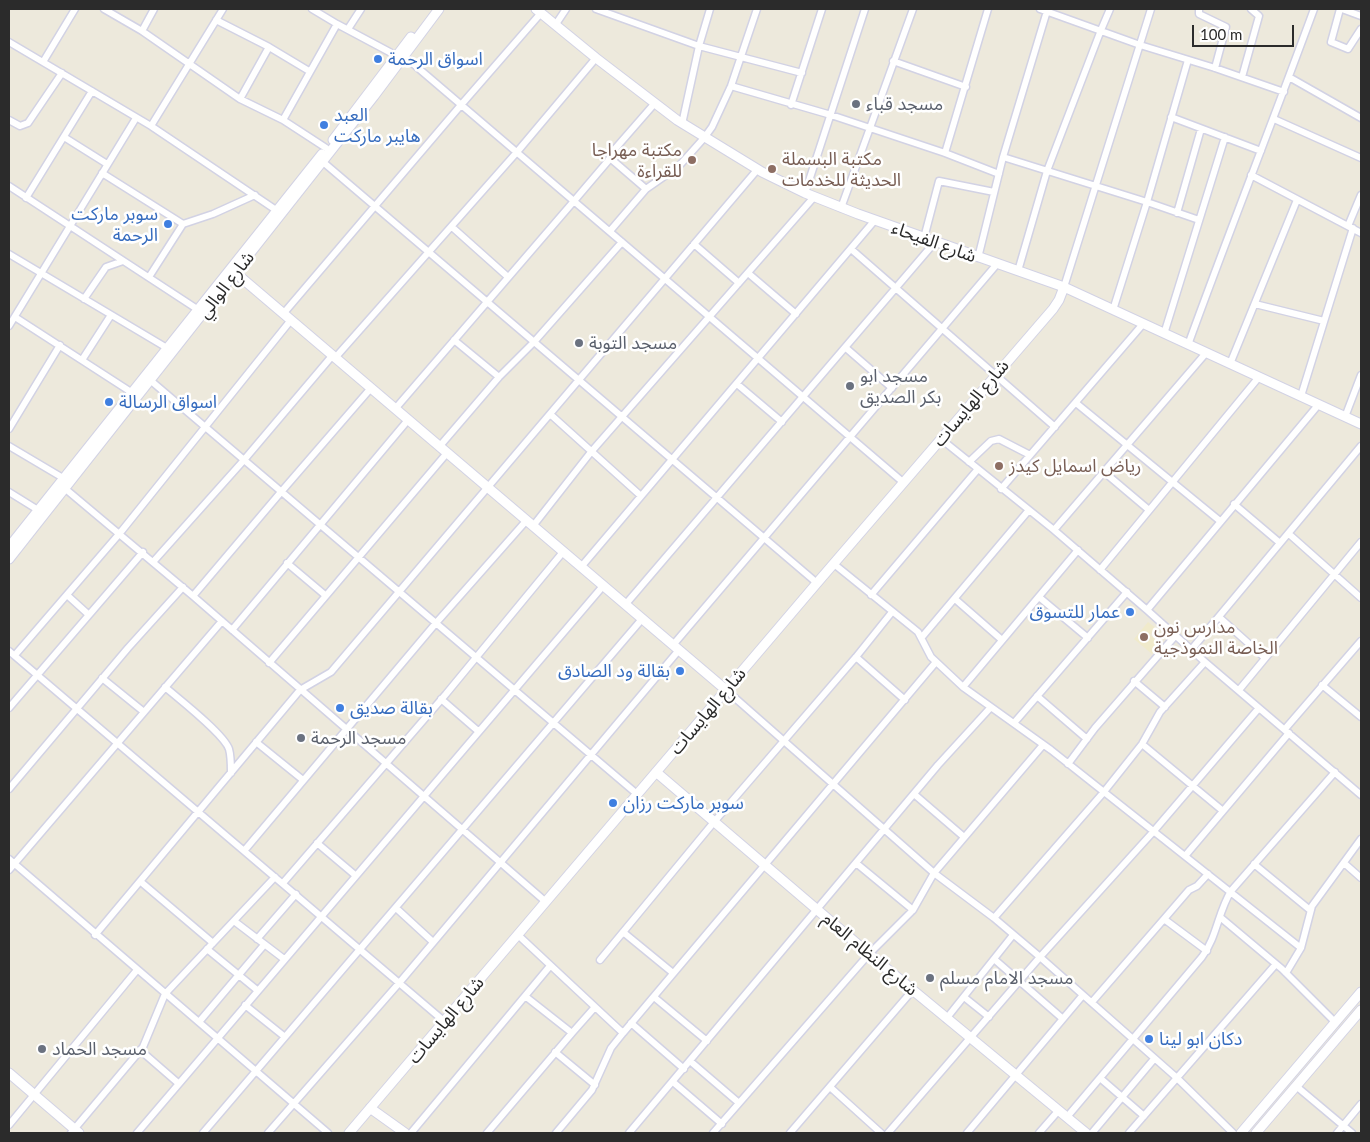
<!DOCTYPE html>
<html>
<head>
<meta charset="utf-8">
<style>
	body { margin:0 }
	#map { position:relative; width:1370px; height:1142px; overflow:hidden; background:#ede9dc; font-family:Lato,sans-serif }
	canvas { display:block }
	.frame { position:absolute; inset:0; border:10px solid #2b2b2b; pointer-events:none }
	.scale { position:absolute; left:1192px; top:25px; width:102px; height:22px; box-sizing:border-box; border:2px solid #2b2b2b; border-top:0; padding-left:6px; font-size:15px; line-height:18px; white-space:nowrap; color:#2b2b2b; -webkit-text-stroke:4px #fff; paint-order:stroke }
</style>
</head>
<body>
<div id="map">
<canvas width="1370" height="1142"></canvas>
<div class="frame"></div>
<div class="scale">100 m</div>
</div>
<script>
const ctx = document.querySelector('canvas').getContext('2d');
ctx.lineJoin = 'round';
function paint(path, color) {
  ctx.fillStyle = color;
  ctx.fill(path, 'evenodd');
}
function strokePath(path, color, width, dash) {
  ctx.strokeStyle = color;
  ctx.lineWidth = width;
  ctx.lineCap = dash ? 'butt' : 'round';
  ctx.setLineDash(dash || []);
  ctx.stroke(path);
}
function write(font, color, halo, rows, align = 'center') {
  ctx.font = font + ' Lato,"Noto Sans Arabic",sans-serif';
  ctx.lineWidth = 5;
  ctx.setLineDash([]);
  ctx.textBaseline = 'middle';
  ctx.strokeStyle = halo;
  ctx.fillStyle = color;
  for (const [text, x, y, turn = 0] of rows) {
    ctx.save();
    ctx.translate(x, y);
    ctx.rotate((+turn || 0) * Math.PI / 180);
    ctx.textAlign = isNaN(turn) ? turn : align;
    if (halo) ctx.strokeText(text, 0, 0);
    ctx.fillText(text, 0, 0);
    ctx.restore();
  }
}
const education = new Path2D(`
	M1148,622L1156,628L1150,635L1161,645L1152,654L1134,639Z`);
const minor = new Path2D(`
	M104,9L142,31L240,99L283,120L326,148
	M312,9L337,24L397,56
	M596,9L699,46L802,73
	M1040,9L1140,45L1215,68L1284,92
	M1199,9V14L1226,27L1215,68
	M1340,9L1331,42L1348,49L1361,29
	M1342,9L1361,16
	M216,20L269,47L309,71
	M556,24L566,9
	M348,29L361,9
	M142,31L154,9
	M9,42L151,126L276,210
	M404,56L904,483
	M893,61L966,87
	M43,62L75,9
	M1242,77L1259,16L1251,9
	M1289,77L1361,118
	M731,86L831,115L945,153L999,174
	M240,99L269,47
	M791,105L822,9
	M1171,117L1261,151
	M1274,119L1361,158
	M9,120L20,126L28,123L62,73
	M283,120L337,24
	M682,124L699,46L710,9
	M151,126L223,9
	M64,137L107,164
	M945,153L988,9
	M1003,157L1147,202L1199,220
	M610,158L646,189
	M323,162L817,583
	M102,173L183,224L213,214L255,195
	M1251,175L1361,233
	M9,186L197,309
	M805,193L865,9
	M26,198L92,91
	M841,208L913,9
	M1177,213L1201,129
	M1348,226L1361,195
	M452,227L508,277
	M610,231L646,189L679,166L704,138L712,127L731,86L757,9
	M924,238L939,181L994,192
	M694,244L739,283
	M851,249L1055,427
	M9,254L167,348
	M978,258L1003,157L1047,11
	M1018,271L1047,171L1101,30L1110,9
	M748,273L796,314
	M149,277L183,224
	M1064,287L1151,9
	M84,299L106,267L123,261
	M1255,304L1324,321
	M1113,310L1147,202L1188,60
	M283,314L461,105L541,13
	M15,317L131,392
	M9,326L136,118
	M1164,334L1225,137
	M454,340L499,377
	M1188,345C1229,232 1273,121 1314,9
	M846,348L892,388
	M335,358L517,152L596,58
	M82,360L111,315
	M1230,364L1297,200
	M150,380L637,794
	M737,384L782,422
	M1301,396L1353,228
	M1076,403L1220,521
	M395,409L574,201L608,161L614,150L655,103
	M550,414L641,496
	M1345,417L1361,375
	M9,429L60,345
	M941,439L1054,530L1147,610L1205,662L1361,795
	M9,446L63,478
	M439,447L499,377L534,342L622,242
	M969,462L991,441L999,439L1030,455
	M1104,472L1149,510
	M62,486L193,596L546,902
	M1001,489L1143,324
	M9,492L38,510
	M1234,504L1280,543
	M533,526L591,452L814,197
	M1054,530L1206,353
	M1289,534L1361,598
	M153,562L244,460L332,356
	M287,563L325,595
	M834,564L918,632L931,657L963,687L1051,750L1301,948
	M581,567L875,220
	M1100,570L1259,377
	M67,595L89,615
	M871,595L978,469
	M193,596L281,492L371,388
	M1039,597L1088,638
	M955,599L1002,640
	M625,605L935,242
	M1147,610L1319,404
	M1219,617L1265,658
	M232,630L408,420
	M922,637L1029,510
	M673,645L997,264
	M1191,650L1361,446
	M9,651L445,1022
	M15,655L120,533L291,320
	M856,657L905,700
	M269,663L447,453
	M102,678L144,712
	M1134,681L1165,707
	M1322,685L1361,717
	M165,687C179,699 224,734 229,749C231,756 231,765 231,773
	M963,687L1078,550
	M726,690L934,873L994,918L1040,957L1177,1078L1233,1133
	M1239,690L1361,542
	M1037,696L1087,739
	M441,699L478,731
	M9,708L143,552
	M1014,723L1127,592
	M1285,729L1361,641
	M256,742L303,780
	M1142,744L1223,811
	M1068,764L1095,728L1176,635
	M9,789L128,648L183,587
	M914,794L964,837
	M317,843L355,875
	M244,851L436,623L526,521
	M1185,856L1289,733
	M9,859L328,1133
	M856,863L913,910
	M1344,863L1361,878
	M1254,864L1310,910
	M9,870L222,621
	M141,882L213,943
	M283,883L446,694L563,552
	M396,908L433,942
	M1220,917L1282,969L1336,1023
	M994,918L1103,793L1142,744L1160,712L1205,662
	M1164,919L1189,890L1197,886L1208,874
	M234,921L284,959
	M623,932L673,973
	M95,935L300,690L331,672L757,170
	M518,935L623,1033
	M257,939L296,894
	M207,949L257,990
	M994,959L1063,1019
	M600,960L714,822L856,657L892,612
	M1286,973L1301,948L1312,906L1361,839
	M654,997L707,1041
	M964,997L989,1017
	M1092,1002L1164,919L1207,951
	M245,1005L285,1037
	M946,1019L1013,935
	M199,1022L264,945
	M631,1023L684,1069
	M572,1033L595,1007
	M140,1050L178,1083
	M555,1052L595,1085
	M690,1061L739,1103
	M1100,1078L1144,1116
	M673,1082L722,1124
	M1296,1086L1352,1133
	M830,1087L881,1133
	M1067,1117L1202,957C1217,937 1218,912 1231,891L1335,772
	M9,1125L137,970
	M71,1133L143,1047L165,994L275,877
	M137,1133L603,586
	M203,1133L642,619
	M268,1133L400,982L679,650
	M411,1133L550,966
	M487,1133L572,1033L525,996
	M556,1133L592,1090L611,1048L623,1033L936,662
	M629,1133L938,765L991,707
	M713,1133L869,954L913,910L934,873L1043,745
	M790,1133L912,991
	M888,1133L1040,957L1153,832L1259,708
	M967,1133L1083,995
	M1039,1133L1059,1110
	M1092,1133L1154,1059
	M1129,1133L1276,964
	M1337,1133L1361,1104`);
const tertiary = new Path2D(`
	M536,9L596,58L677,120L762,172L805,193L858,214L1064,287L1361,424
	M333,140L411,37
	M231,269L726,690
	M9,547L322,154
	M9,559L374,96L439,9
	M656,772L869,954L1086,1133
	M9,1073L79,1133
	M370,1108L405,1133
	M349,1133L817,583L1053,309L1059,300L1064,287`);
const secondary = new Path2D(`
	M1241,1133L1361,992
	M1256,1133L1361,1010`);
const markers = [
	[378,59,5,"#3f7fe0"],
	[856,104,5,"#6b7280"],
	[324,125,5,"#3f7fe0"],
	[692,160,5,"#8d6e63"],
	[772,169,5,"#8d6e63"],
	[168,224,5,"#3f7fe0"],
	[579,343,5,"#6b7280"],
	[850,386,5,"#6b7280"],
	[109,402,5,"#3f7fe0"],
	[999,466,5,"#8d6e63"],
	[1130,612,5,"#3f7fe0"],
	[1144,637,5,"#8d6e63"],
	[680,671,5,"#3f7fe0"],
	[340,708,5,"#3f7fe0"],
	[301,738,5,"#6b7280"],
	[613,803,5,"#3f7fe0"],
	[930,978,5,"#6b7280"],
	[1149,1039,5,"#3f7fe0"],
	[42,1049,5,"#6b7280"]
];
const shopNames = [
	["اسواق الرحمة",388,59],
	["العبد",334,115],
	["هايبر ماركت",334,136],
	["سوبر ماركت",158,214,"right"],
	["الرحمة",158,235,"right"],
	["اسواق الرسالة",119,402],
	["عمار للتسوق",1120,612,"right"],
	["بقالة ود الصادق",670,671,"right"],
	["بقالة صديق",350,708],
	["سوبر ماركت رزان",623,803],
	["دكان ابو لينا",1159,1039]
];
const worshipNames = [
	["مسجد قباء",866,104],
	["مسجد التوبة",589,343],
	["مسجد ابو",860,376],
	["بكر الصديق",860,397],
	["مسجد الرحمة",311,738],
	["مسجد الامام مسلم",940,978],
	["مسجد الحماد",52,1049]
];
const educationNames = [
	["مكتبة مهراجا",682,150,"right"],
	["للقراءة",682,171,"right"],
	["مكتبة البسملة",782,159],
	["الحديثة للخدمات",782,180],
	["رياض اسمايل كيدز",1009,466],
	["مدارس نون",1154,627],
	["الخاصة النموذجية",1154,648]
];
const streetNames = [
	["شارع الفيحاء",934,242,20],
	["شارع الوالي",226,285,-52],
	["شارع الهايسات",971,403,-50],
	["شارع الهايسات",708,711,-50],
	["شارع النظام العام",870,954,40],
	["شارع الهايسات",446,1020,-50]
];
paint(education, '#f0eacb');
strokePath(minor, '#d2d2e4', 9);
strokePath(tertiary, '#d2d2e4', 11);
strokePath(secondary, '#d2d2e4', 11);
strokePath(minor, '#fff', 6);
strokePath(tertiary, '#fff', 9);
strokePath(secondary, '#fff', 9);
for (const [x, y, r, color] of markers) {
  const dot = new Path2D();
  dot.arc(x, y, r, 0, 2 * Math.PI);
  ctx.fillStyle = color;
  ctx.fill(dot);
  strokePath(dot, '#fff', 2);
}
write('18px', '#366cbe', '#fff', shopNames, 'left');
write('18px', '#5b616d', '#fff', worshipNames, 'left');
write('18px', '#785e54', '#fff', educationNames, 'left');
write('18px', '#2b2b2b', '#fff', streetNames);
</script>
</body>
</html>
